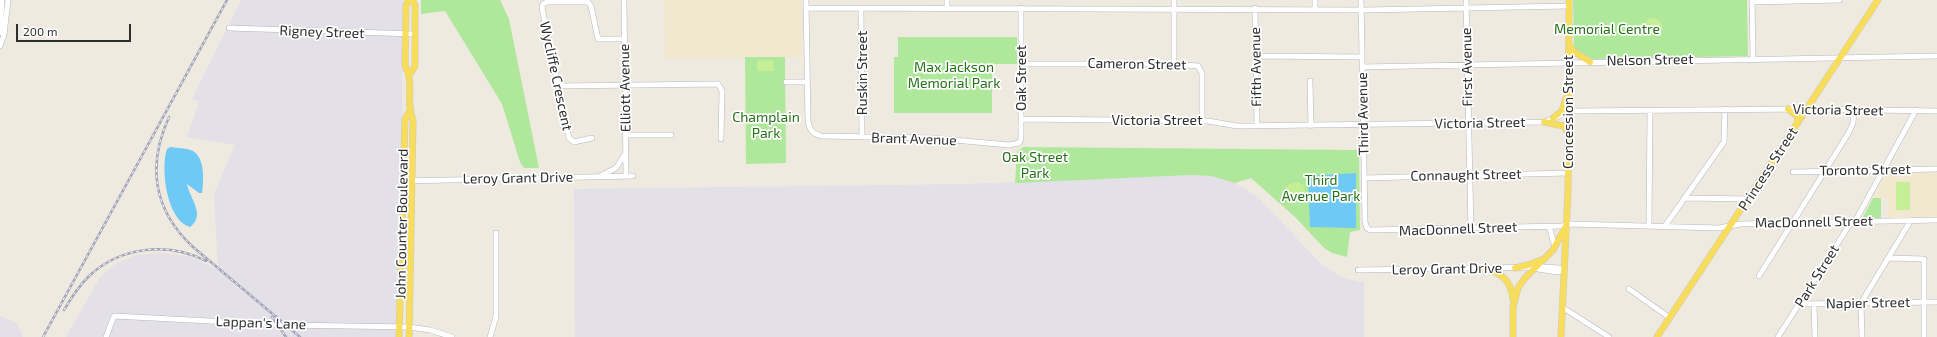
<!DOCTYPE html>
<html>
<head>
<meta charset="utf-8">
<style>
	body { margin:0 }
	#map { position:relative; width:1937px; height:337px; overflow:hidden; background:#efeae0; font-family:"Exo 2",sans-serif }
	canvas { display:block }
	.scale { position:absolute; left:16px; top:24px; width:115px; height:18px; box-sizing:border-box; border:2px solid #2e2e2e; border-top:0; padding-left:5px; font-size:12px; line-height:14px; white-space:nowrap; color:#2e2e2e; -webkit-text-stroke:3px #fff; paint-order:stroke }
</style>
</head>
<body>
<div id="map">
<canvas width="1937" height="337"></canvas>
<div class="scale">200 m</div>
</div>
<script>
const ctx = document.querySelector('canvas').getContext('2d');
ctx.lineJoin = 'round';
function paint(path, color) {
  ctx.fillStyle = color;
  ctx.fill(path, 'evenodd');
}
function strokePath(path, color, width, dash) {
  ctx.strokeStyle = color;
  ctx.lineWidth = width;
  ctx.lineCap = dash ? 'butt' : 'round';
  ctx.setLineDash(dash || []);
  ctx.stroke(path);
}
function write(font, color, halo, rows, align = 'center') {
  ctx.font = font + ' "Exo 2",sans-serif';
  ctx.lineWidth = 3.5;
  ctx.setLineDash([]);
  ctx.textBaseline = 'middle';
  ctx.strokeStyle = halo;
  ctx.fillStyle = color;
  for (const [text, x, y, turn = 0] of rows) {
    ctx.save();
    ctx.translate(x, y);
    ctx.rotate((+turn || 0) * Math.PI / 180);
    ctx.textAlign = isNaN(turn) ? turn : align;
    if (halo) ctx.strokeText(text, 0, 0);
    ctx.fillText(text, 0, 0);
    ctx.restore();
  }
}
const industrial = new Path2D(`
	M241,0H403L402,144L396,315L397,337H66L100,277L115,264L137,255L161,253L192,257L218,271L214,194L235,145L187,137L199,102L192,99Z
	M1191,175L1211,176L1235,183L1258,197L1321,264L1343,278L1359,282L1364,281V337H575L574,189L964,184Z
	M0,316L17,323L23,337H0Z`);
const education = new Path2D(`
	M664,0H802V57L665,59Z
	M1937,172V217L1888,218V198H1873L1886,173Z`);
const green = new Path2D(`
	M421,0H500L509,19L539,168H524L520,162L502,104L445,11L421,14Z
	M1573,0H1747L1748,56L1592,59L1574,48Z
	M898,37H1017V64H992V113H894V57H898Z
	M745,57H785L786,163L746,164Z
	M1024,147L1359,150L1360,230L1350,232L1347,257L1332,253L1324,248L1295,217L1251,178L1235,183L1211,176L1191,175L1015,183L1017,151Z
	M1873,198H1881V218H1864L1863,217Z`);
const pitch = new Path2D(`
	M1644 27a9 9 0 1 1 18 0a9 9 0 1 1-18 0Z
	M773,60L774,71H757V61Z
	M1299,182L1304,186L1306,198L1303,201L1290,200L1287,197L1286,188L1289,184Z
	M1896,182H1910V210H1896Z`);
const water = new Path2D(`
	M170,147C177,148 187,148 193,151C205,158 204,181 202,193H199L187,184C190,199 206,215 190,227C167,221 160,169 167,149Z
	M1356,173V228L1310,227L1308,176Z`);
const minor = new Path2D(`
	M624,0L626,176
	M806,0L808,121C810,131 812,133 821,136L932,138L1009,145L1019,143L1021,139V8
	M1315,0V9
	M1361,0L1365,222L1367,228L1370,230L1562,226L1570,224L1719,228L1740,224L1937,220
	M1466,0L1471,229
	M1752,0L1753,58
	M1752,2L1840,0
	M806,8L1365,10L1569,6
	M861,8L862,137
	M947,8V0
	M1255,8L1257,125
	M229,28L415,34
	M0,33L2,0
	M0,46L4,35L8,0
	M1256,56L1362,57
	M1021,64H1174L1198,66L1202,73V120
	M1174,64V0
	M1362,67L1937,56
	M1310,81L1311,126
	M786,82H807
	M558,86L718,84L722,91L721,139
	M1021,119L1208,121L1237,126L1544,122L1572,111L1807,109L1937,111
	M626,135H671
	M592,138L574,142L569,138L542,8L543,4L547,2H588L591,6L598,39H624
	M1793,172L1937,169
	M602,175L616,168L625,154
	M1364,178L1568,173
	M403,181L633,176
	M1684,198L1748,199
	M1649,225L1650,110
	M1549,226L1555,247
	M1665,226L1724,142L1725,109
	M1888,258L1924,259V337
	M1538,269L1558,272L1564,270
	M1358,270L1543,267L1560,268L1564,270
	M1759,276L1848,134L1853,123L1854,110
	M1629,289L1670,318
	M1800,304L1937,302
	M1814,304L1815,337
	M1562,307L1609,337
	M106,337L114,316L286,325L409,327L430,330L452,337
	M490,337L496,317V233
	M1778,337L1848,227L1857,218L1916,110
	M1862,337L1861,303L1911,220`);
const major = new Path2D(`
	M1569,44L1573,51L1590,62
	M410,74L415,66V5L412,0
	M1788,109L1797,116L1798,123
	M1553,118L1562,111L1566,98
	M1544,122L1564,126L1568,133
	M1515,268L1528,265L1541,260
	M1483,269C1501,272 1511,280 1513,299
	M399,337L405,119L409,112
	M409,337L413,120C405,102 415,83 405,66L406,5L409,0
	M1513,337V307L1518,288L1525,278L1553,250L1565,228
	M1561,337L1568,191L1569,0
	M1657,337L1878,0`);
const rail = new Path2D(`
	M169,117C147,165 153,210 193,247L300,337
	M64,310C71,298 79,286 89,276C120,247 168,241 206,261
	M272,317L286,337
	M43,337L227,0`);
const parkNames = [
	["Memorial Centre",1607,29],
	["Max Jackson",954,67],
	["Memorial Park",954,83],
	["Champlain",766,117],
	["Park",766,133],
	["Oak Street",1035,157],
	["Park",1035,173],
	["Third",1321,180],
	["Avenue Park",1321,196]
];
const streetNames = [
	["Rigney Street",322,32,2],
	["Nelson Street",1650,60,-1],
	["Cameron Street",1137,64,1],
	["Fifth Avenue",1256,67,-91],
	["First Avenue",1467,67,-91],
	["Ruskin Street",862,73,-90],
	["Wycliffe Crescent",556,76,78],
	["Oak Street",1021,78,-90],
	["Elliott Avenue",625,88,-91],
	["Victoria Street",1838,110,1],
	["Concession Street",1568,112,-90],
	["Third Avenue",1363,114,-91],
	["Victoria Street",1157,120],
	["Victoria Street",1480,123,-1],
	["Brant Avenue",914,139,2],
	["Princess Street",1768,169,-57],
	["Toronto Street",1865,170,-1],
	["Connaught Street",1466,175,-1],
	["Leroy Grant Drive",518,178,-1],
	["MacDonnell Street",1814,222,-1],
	["John Counter Boulevard",402,224,-89],
	["MacDonnell Street",1458,229,-2],
	["Leroy Grant Drive",1447,269,-1],
	["Park Street",1817,276,-58],
	["Napier Street",1868,303,-1],
	["Lappan's Lane",261,323,2]
];
paint(industrial, '#e3e0e8');
paint(education, '#f1e8cf');
paint(green, '#b0e89b');
paint(pitch, '#c4ef96');
paint(water, '#6fc9f5');
strokePath(minor, '#b4b5c1', 6);
strokePath(major, '#c9c9c9', 7);
strokePath(minor, '#fff', 5);
strokePath(major, '#f8dd5d', 6);
strokePath(rail, '#a2a4b9', 2.5);
strokePath(rail, '#fff', 1, [3]);
write('14px', '#257117', '#fff', parkNames);
write('14px', '#2e2e2e', '#fff', streetNames);
</script>
</body>
</html>
